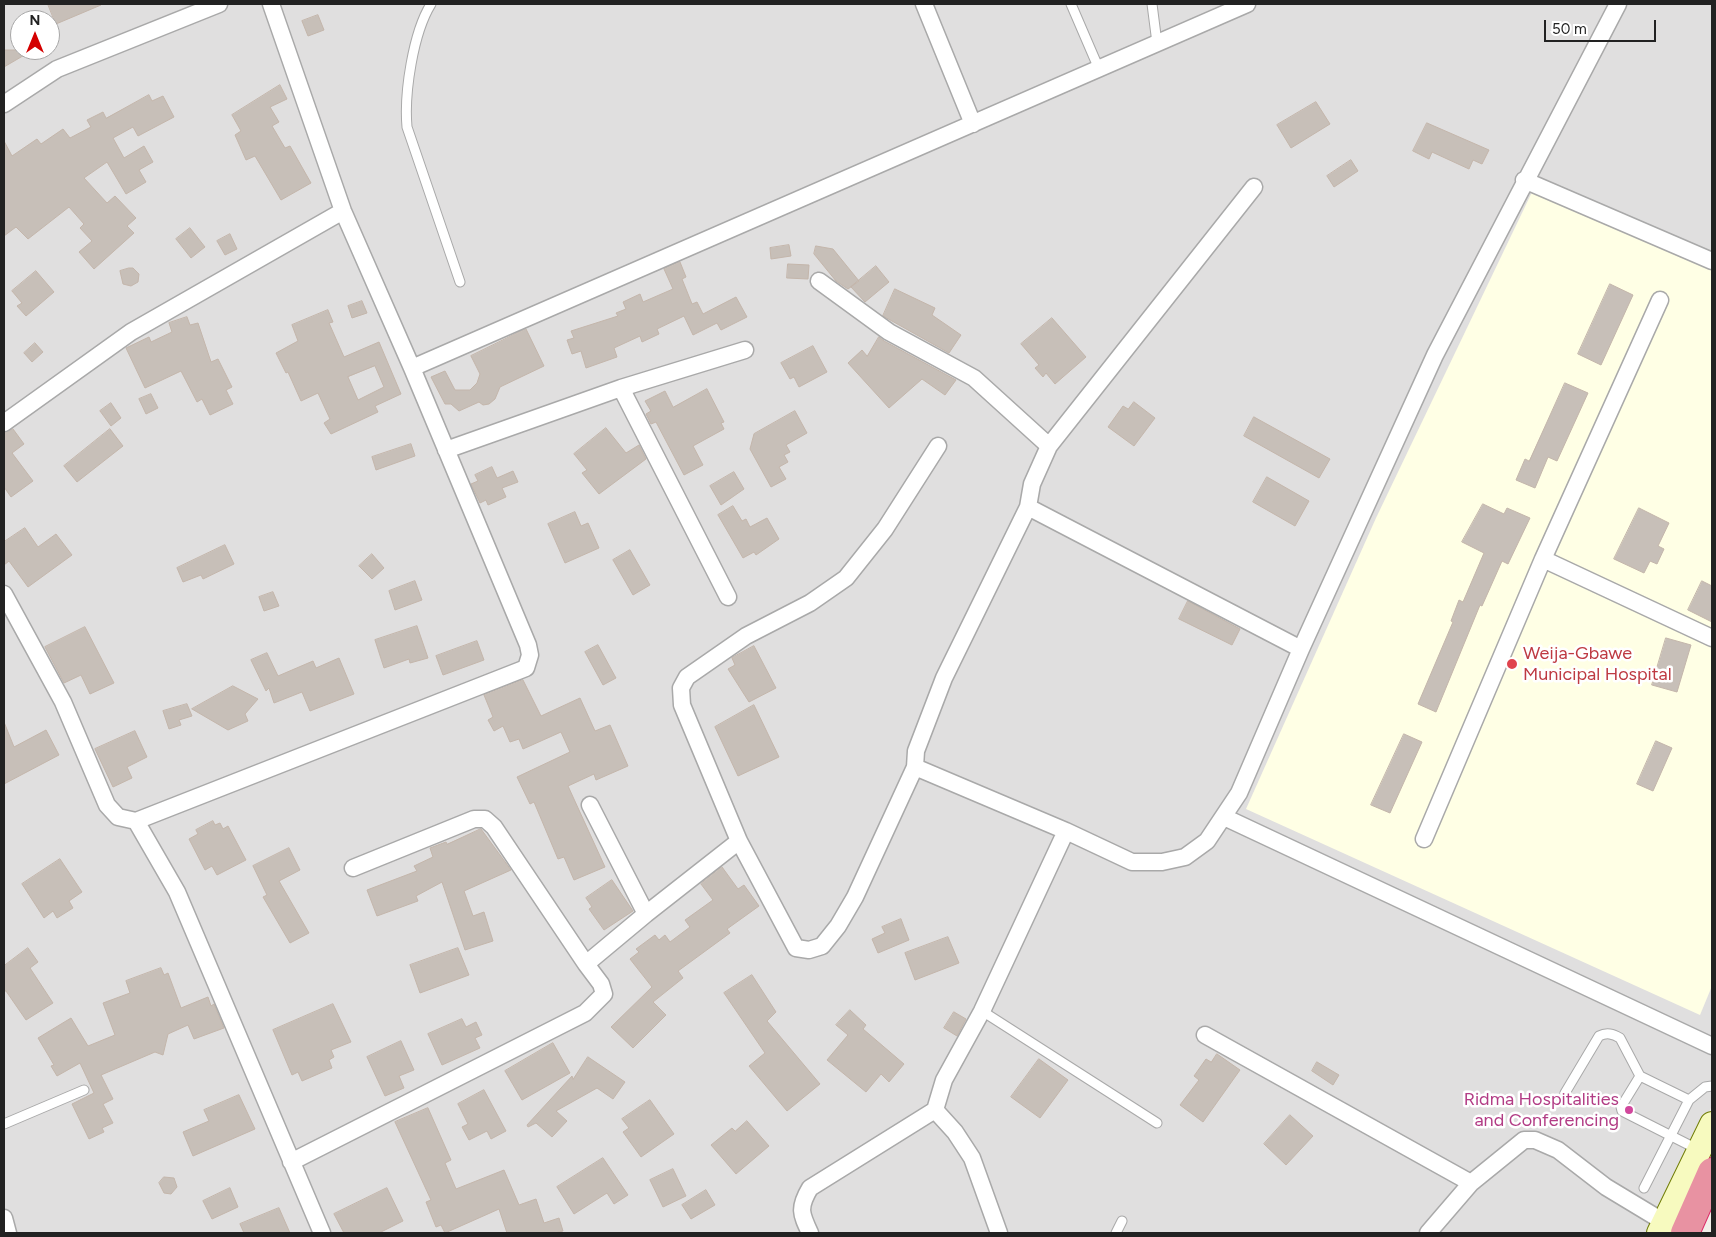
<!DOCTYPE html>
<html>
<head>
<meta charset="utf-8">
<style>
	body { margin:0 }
	#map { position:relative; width:1716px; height:1237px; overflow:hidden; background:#f2efe9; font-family:Figtree,sans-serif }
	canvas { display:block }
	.frame { position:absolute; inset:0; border:5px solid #222; pointer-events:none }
	.north { position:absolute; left:10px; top:10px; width:50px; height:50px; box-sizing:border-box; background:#fff; border:1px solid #a7a7a7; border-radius:50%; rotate:0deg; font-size:14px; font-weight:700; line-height:20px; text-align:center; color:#222 }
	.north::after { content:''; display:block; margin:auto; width:18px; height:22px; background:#d40000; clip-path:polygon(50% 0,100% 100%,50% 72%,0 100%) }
	.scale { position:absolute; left:1544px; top:20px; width:112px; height:22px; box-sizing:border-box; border:2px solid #222; border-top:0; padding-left:6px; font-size:15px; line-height:18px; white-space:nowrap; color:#222; -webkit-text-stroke:4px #fff; paint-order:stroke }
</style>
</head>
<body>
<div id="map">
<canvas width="1716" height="1237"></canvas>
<div class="frame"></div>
<div class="north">N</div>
<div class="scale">50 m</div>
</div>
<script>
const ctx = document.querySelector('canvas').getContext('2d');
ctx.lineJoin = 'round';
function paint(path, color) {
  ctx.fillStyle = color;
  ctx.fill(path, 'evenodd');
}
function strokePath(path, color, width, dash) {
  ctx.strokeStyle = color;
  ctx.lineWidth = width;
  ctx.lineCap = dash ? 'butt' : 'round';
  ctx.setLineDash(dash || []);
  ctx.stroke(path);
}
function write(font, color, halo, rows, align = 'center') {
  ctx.font = font + ' Figtree,sans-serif';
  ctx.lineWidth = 5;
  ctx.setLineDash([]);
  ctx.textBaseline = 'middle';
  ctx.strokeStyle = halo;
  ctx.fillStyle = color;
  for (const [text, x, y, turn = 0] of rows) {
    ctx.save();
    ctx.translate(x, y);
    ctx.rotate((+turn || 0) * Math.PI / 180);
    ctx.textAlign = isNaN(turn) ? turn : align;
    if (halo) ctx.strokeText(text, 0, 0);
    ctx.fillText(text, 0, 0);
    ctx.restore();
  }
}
const residential = new Path2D(`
	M4,4H1712V1105L1689,1161L1653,1233H4ZM20,20H50V50H20Z`);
const education = new Path2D(`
	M1533,190L1712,269V986L1700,1015L1246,809L1376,518Z`);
const building = new Path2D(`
	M48,4H101V5L56,24Z
	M318,15L324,30L308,36L302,21Z
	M4,50H33L4,67Z
	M280,85L287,99L270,107L279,122L272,126L285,148L290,146L311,183L281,200L255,156L246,160L235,135L241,131L232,115Z
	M149,95L152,101L163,96L174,117L138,136L133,127L113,138L124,158L144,146L153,162L139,170L146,182L126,194L107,162L84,178L107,203L115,196L136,218L127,226L134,233L94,269L79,252L92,241L80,228L84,224L69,207L28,239L16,227L4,236V141L12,156L37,139L41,144L63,129L70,138L91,127L87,120L103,112L106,118Z
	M1316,102L1330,124L1291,148L1277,125Z
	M1427,123L1489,150L1482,164L1473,160L1469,169L1432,152L1429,159L1413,151Z
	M1351,160L1358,171L1334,187L1327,176Z
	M190,228L205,247L191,258L176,239Z
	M230,234L237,249L225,255L217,241Z
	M789,245L791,256L771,259L770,248Z
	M816,246L833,249L859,281L848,289L836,281L814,254Z
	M680,262L686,277L682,279L692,304L697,302L703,314L736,297L747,317L721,330L717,323L693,335L684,316L657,329L659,334L642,342L640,336L614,348L617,357L586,368L581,351L572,354L567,340L574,338L571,331L618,316L616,313L626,309L623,302L640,294L643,302L673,289L664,269Z
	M788,264L809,265L808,279L787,278Z
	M876,266L889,282L865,302L851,287Z
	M129,268H133L139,274L138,282L131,286L123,284L120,271Z
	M36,271L54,292L26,316L17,306L22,303L12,291Z
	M1610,284L1633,295L1601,365L1578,354Z
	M895,289L935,308L932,315L961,335L949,353L883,316Z
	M362,301L367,313L352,318L348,306Z
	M328,310L333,322L329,323L344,357L379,342L401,394L375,406L378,412L331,434L324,423L330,419L318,393L301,401L288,372L286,373L276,353L298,341L292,325ZM375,366L384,387L358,400L348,377Z
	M187,317L190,325L198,323L211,362L218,359L232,387L226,390L233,404L210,415L202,399L197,402L181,371L145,388L126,348L149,337L151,342L172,332L169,323Z
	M1052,318L1086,357L1055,384L1046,373L1043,377L1035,368L1039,365L1021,344Z
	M526,329L544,366L500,387L495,399L489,404L483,405L479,402L459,411L451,404H445L431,377L445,371L455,390H470L477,383L480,374L471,356Z
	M879,337L884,341L956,380L945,395L922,379L889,408L848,363L862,350L867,356Z
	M35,343L43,352L32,362L24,353Z
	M813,346L827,372L799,387L794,377L790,379L781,363Z
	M1565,383L1588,393L1557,461L1548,457L1535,488L1516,480L1525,459L1529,461Z
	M707,389L724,422L721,423L724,429L693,446L703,465L684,475L656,422L651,424L646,414L651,411L645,401L665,391L673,407Z
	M151,394L158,408L146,414L139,399Z
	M1134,402L1155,418L1134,446L1108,427L1123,406L1128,409Z
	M111,403L121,418L111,426L100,411Z
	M795,411L807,433L786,445L790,452L784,455L788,462L779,467L786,479L771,487L750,449L754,434Z
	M1254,417L1330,459L1319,478L1244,436Z
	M606,428L626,453L639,445L646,459L599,494L582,473L587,470L574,454Z
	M13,429L24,444L12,453L33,481L11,497L4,487V433Z
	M110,429L123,446L77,482L64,466Z
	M411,444L415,456L376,470L372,457Z
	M492,467L497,478L513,471L518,482L502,488L506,497L488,505L486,500L480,503L471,484L478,481L475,475Z
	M734,472L744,489L721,505L710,486Z
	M1267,477L1309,501L1295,526L1253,502Z
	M1483,504L1504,514L1507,508L1530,518L1508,564L1502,561L1482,606L1480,605L1436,712L1418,704L1453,622L1451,621L1459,600L1463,602L1484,553L1462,542Z
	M733,506L742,521L746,519L750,527L767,518L779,539L756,555L754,552L743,558L718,515Z
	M1639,508L1669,523L1658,546L1664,549L1657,564L1650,561L1644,573L1614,559Z
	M575,512L581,526L588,523L599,548L565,563L548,524Z
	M25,528L38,547L56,534L72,555L28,587L9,561L4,565V542Z
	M225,545L234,564L203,579L201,575L183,582L177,568Z
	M630,550L650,585L633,595L613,560Z
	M372,554L384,568L372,579L359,566Z
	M415,581L422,600L395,610L389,591Z
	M1702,581L1712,586V622L1688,610Z
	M273,592L279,606L264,611L259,597Z
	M1188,601L1240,629L1232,645L1179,619Z
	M417,626L428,658L410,663L409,659L384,668L375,640Z
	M85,627L114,683L90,694L81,675L64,683L45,647Z
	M1666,638L1691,645L1677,692L1652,685Z
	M477,641L484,660L443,675L436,656Z
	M598,645L616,678L603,685L585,652Z
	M754,646L776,688L749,702L728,669L735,665L732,658Z
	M267,653L278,676L313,661L316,668L339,658L354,694L310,711L302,692L274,703L269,688L266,691L251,660Z
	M523,680L541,716L580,698L595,731L610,725L628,766L596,780L594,774L568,786L605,867L574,880L564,857L558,859L534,802L530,804L517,777L570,752L561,732L523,749L519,739L510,742L503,726L494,731L488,720L493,717L484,695Z
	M233,686L258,699L245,714L248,721L228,730L192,709Z
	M187,704L192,716L179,720L181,725L169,729L163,711Z
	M754,705L779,757L738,776L715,727Z
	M4,722L14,747L46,730L59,755L4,784Z
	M135,731L147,757L127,767L132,778L113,787L95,749Z
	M1404,734L1422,742L1390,813L1371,805Z
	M1656,741L1672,748L1653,791L1637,784Z
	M213,821L215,825L220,823L223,829L228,826L246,860L217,875L212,866L205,870L189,839L198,834L196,830Z
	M481,829L511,870L464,891L473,916L484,912L493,941L465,950L442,882L416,896L418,901L377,916L367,890L417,871L414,866L433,857L430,848L446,842L447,844Z
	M289,848L300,870L279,881L309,933L290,943L263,897L267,895L253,866Z
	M60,859L82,892L69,901L73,908L57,918L53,911L44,918L22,884Z
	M722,867L738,889L744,885L759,906L727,929L730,933L678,971L683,978L653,1002L666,1015L633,1048L611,1027L652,987L630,959L639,952L636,949L655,935L659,940L665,935L670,942L690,927L685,920L713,900L701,884Z
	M612,880L633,911L604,930L589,909L592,907L586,898Z
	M901,919L909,940L878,953L872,939L885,933L882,927Z
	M948,937L959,963L915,980L905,953Z
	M28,948L38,962L30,968L53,1003L26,1020L6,991H4V966Z
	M458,948L469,975L420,993L410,965Z
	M161,968L164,975L168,973L181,1008L208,997L211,1006L214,1004L224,1028L194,1039L188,1025L168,1034L163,1055L155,1052L101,1075L113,1099L103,1104L113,1123L102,1128L104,1132L89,1139L72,1104L94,1093L80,1063L57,1076L51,1066L54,1065L38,1038L71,1018L88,1046L115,1035L103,1003L130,993L126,981Z
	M752,975L776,1012L767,1021L820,1084L787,1111L749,1066L765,1053L724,993Z
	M333,1004L351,1042L331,1050L334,1057L329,1060L332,1068L302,1081L298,1072L292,1075L273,1030Z
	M850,1010L866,1025L863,1029L904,1064L889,1082L881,1074L866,1092L827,1060L848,1035L836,1025Z
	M954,1012L966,1019L957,1036L944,1028Z
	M462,1019L466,1027L476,1022L482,1035L475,1038L480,1048L442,1065L428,1034Z
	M401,1041L414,1070L399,1076L404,1088L385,1096L367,1057Z
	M553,1043L570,1073L522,1100L505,1071Z
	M1217,1054L1240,1070L1203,1122L1180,1105L1199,1080L1194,1076L1206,1059L1211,1062Z
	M588,1057L625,1082L613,1099L597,1088L556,1111L567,1121L552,1137L536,1123L528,1127L527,1125L572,1076L573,1079Z
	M1039,1059L1068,1080L1040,1118L1011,1097Z
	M1317,1062L1339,1075L1333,1085L1312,1071Z
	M484,1090L506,1131L491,1139L487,1131L469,1140L462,1127L468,1124L458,1104Z
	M239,1095L255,1129L193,1156L183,1132L209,1121L204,1110Z
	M650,1100L674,1134L641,1157L623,1132L629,1128L622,1119Z
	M428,1108L451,1160L445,1163L456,1189L504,1170L519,1205L536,1199L544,1223L559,1218L563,1231L555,1233H507L499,1209L445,1233L441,1225L436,1227L426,1202L431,1200L395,1122Z
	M1290,1115L1313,1136L1286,1165L1264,1144Z
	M747,1121L769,1146L736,1174L711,1145L732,1128L735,1131Z
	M603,1158L628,1195L614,1204L607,1193L574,1214L557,1187Z
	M673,1169L686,1196L663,1207L650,1180Z
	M164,1177L174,1178L177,1187L171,1194L164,1193L159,1183Z
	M230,1188L238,1207L212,1219L203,1201Z
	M387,1188L403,1221L379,1233H344L334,1214Z
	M706,1190L715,1205L691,1219L682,1205Z
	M279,1208L290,1233H244L240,1224Z`);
const lane = new Path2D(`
	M431,4C413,33 404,93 407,127L460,282
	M1071,4L1099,69
	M1152,4L1157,43
	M982,1011L1157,1123
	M1640,1076L1689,1100L1705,1087L1712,1086
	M1565,1093L1599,1036C1607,1032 1613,1034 1620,1038L1640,1076L1621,1107L1622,1111L1699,1150
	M4,1124L84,1090
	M1644,1188L1689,1100
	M1116,1233L1122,1221`);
const street = new Path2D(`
	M924,4L973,124
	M4,104L57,69L219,4
	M1524,180L1712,261
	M819,281L889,332L974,378L1049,446
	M412,368L1247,4
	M621,388L728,597
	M4,423L131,332L343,211
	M938,446L885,529L846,578L810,603L746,636L687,677L681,688L682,705L739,841L796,948L809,950L822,946L838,926L855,897L915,767L916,751L944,678L1028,507L1032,484L1049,446L1254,187
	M446,450L621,388L745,350
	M1028,507L1301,649
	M1543,559L1712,638
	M4,594L63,702L107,805L118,817L136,821L526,668L530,655L528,645L412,368L343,211L271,4
	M915,767L1066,831L1132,862H1162L1185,857L1207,841L1239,793L1301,649L1435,355L1618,4
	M590,805L646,914
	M1224,817L1712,1046
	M136,821L177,892L322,1233
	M1424,839L1543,559L1660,300
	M353,868L474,819H485L494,827L586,964
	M1205,1035L1471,1183
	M935,1110L955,1132L972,1158L999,1233
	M291,1162L585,1013L604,994L601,984L586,964L646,914L739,841
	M4,1218L8,1233
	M810,1233C801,1214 798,1208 810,1188L935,1110L944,1080L982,1011L1066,831
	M1428,1233L1471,1183L1524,1140H1535L1558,1150L1606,1187L1664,1222`);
const secondary = new Path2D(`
	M1659,1233L1712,1124`);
const highway = new Path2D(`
	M1685,1233L1712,1172`);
const markers = [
	[1512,664,6,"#e0444e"],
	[1629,1110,5,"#d1479c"]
];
const healthNames = [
	["Weija-Gbawe",1523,654],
	["Municipal Hospital",1523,675]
];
const hotelNames = [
	["Ridma Hospitalities",1619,1100],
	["and Conferencing",1619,1121]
];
paint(residential, '#e0dfdf');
paint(education, '#ffffe5');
paint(building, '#c7bfb8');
strokePath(building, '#c4b6ab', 1);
strokePath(lane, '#a9a9a9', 11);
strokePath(street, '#a9a9a9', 19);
strokePath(secondary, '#707d05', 26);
strokePath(highway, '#dc2a67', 30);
strokePath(lane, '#fff', 9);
strokePath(street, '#fff', 16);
strokePath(secondary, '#f7fabf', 24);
strokePath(highway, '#e892a2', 28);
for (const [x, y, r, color] of markers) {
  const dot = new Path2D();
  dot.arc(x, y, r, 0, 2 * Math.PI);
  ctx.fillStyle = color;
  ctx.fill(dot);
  strokePath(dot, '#fff', 2);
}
write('18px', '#be3a42', '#fff', healthNames, 'left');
write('18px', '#b23c85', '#fff', hotelNames, 'right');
</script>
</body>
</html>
